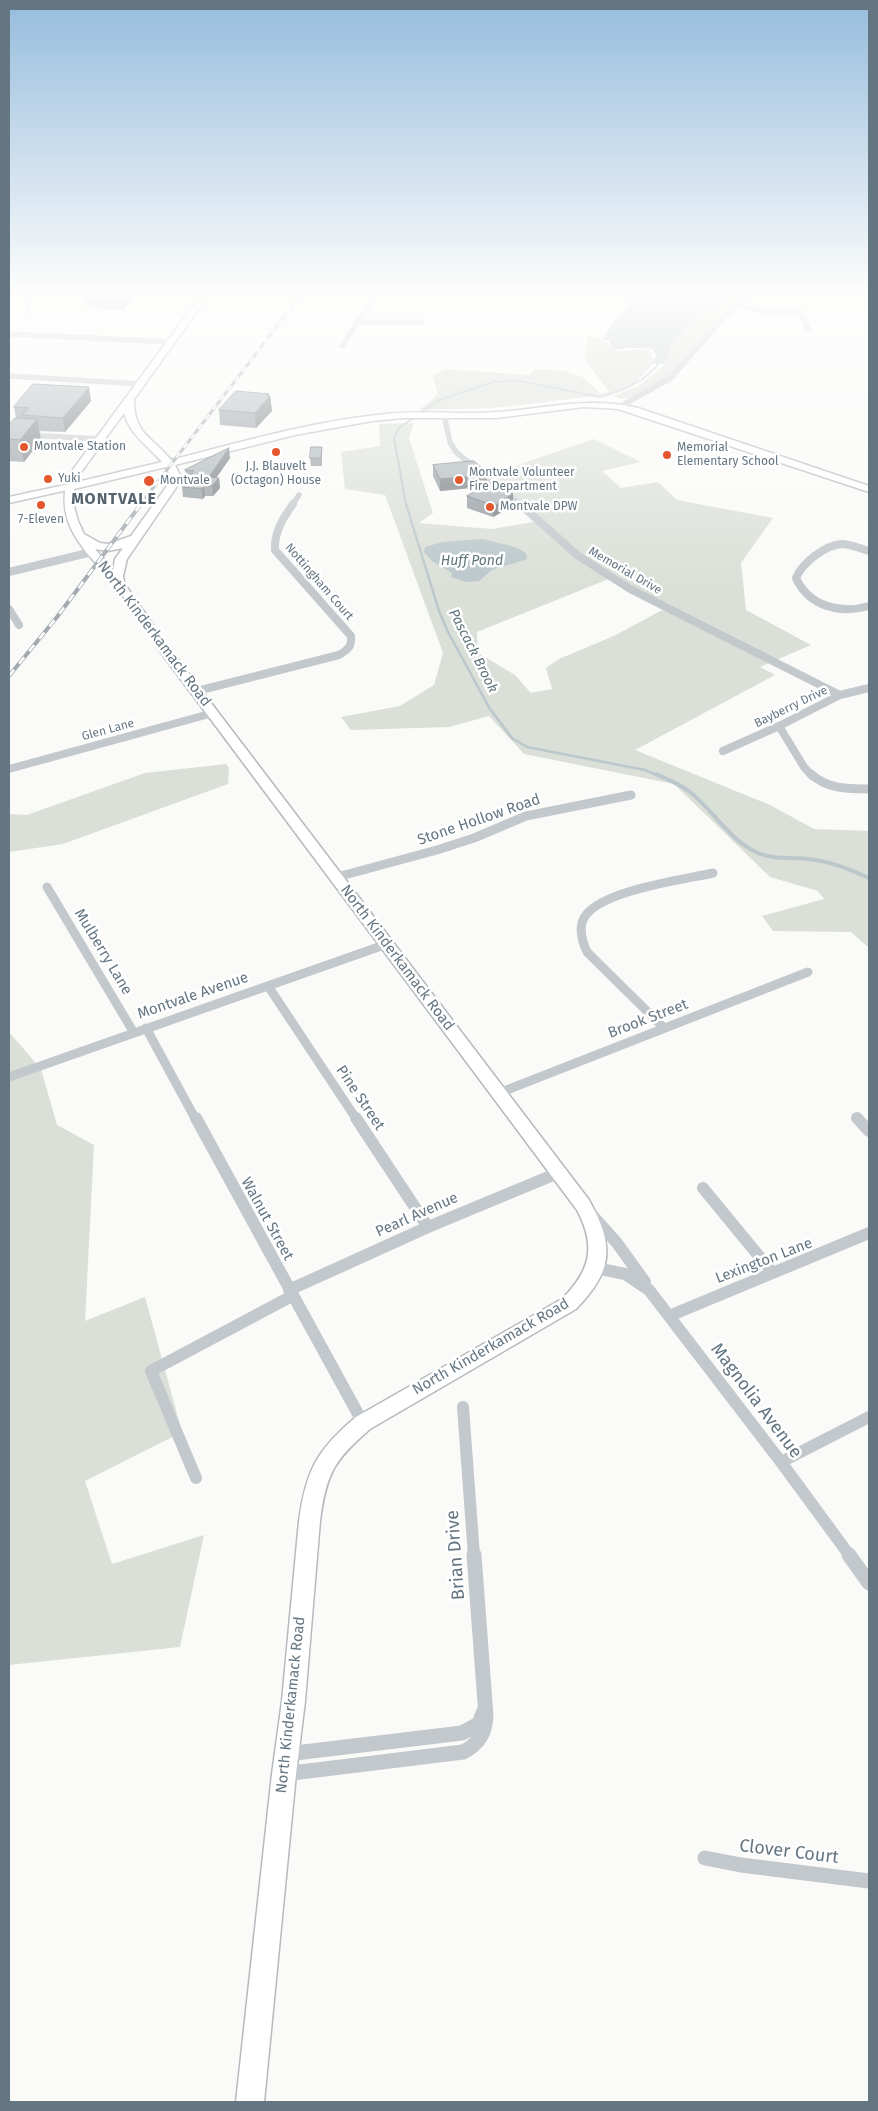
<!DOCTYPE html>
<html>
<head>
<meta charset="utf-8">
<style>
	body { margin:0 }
	#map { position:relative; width:878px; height:2111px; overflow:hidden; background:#fafaf8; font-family:"Fira Sans",sans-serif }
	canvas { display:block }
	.frame { position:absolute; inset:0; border:10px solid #657683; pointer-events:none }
</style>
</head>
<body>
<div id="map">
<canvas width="878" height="2111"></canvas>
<div class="frame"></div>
</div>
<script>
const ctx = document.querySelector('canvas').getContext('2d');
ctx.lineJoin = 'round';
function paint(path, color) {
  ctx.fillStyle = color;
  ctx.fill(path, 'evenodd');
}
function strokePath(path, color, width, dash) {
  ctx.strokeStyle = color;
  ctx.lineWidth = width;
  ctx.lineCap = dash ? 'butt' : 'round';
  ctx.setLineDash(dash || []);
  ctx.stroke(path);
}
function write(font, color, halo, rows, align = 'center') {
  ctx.font = font + ' "Fira Sans",sans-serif';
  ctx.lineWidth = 5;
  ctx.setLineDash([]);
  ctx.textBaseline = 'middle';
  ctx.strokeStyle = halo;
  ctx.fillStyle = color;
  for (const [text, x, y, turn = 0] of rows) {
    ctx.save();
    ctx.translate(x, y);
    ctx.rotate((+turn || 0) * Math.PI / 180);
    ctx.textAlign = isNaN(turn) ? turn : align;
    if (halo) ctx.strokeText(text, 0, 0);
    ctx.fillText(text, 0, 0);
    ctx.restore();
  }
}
const green = new Path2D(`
	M731,291H748C717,311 701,347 675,372C666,381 625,406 614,396L640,385L665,364L671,345L693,320L716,307Z
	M588,336L600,338L618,351L649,349L654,363L634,384L612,394L494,408L419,410L438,394L433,376L444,369L529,375L535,369L564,371L583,377L600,393L609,392L584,358Z
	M414,423L409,438L433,513L419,523L492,529L539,521L485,476L594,439L641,462L602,471L621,488L658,482L677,500L773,518L741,563L746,610L811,645L760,667L775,675L635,750L770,805L814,829L869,831V948L851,932L773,931L762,916L824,899L818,891L770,877L674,784L524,754L489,716L449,727L351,730L341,717L400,706L434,685L443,653L385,495L345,489L341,452L380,446L379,424ZM611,578L685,619L662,610L616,635L559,659L546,668L552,689L531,693L515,675L478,653L477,632Z
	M226,764L229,768L228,784L63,844L9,852V814L27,815L145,773Z
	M9,1024V1032L41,1069L57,1125L94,1145L85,1321L145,1297L182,1432L85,1481L112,1564L204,1535L180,1647L9,1665Z`);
const water = new Path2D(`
	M635,291H731L716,307L692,321L671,345L665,364L652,363L657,356L651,348H626L619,350L612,347L609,341L601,338H605C605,330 623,311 629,306L630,300Z
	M483,539L515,547L526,553L527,559L492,570L479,581L466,582L451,577L452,573L432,561L424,552L425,547L442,542Z`);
const streamFar2 = new Path2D(`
	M406,505L394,438L399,428L439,400L493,382L519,381L600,397L625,389L643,379L656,367L660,360`);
const streamFar1 = new Path2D(`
	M406,504L439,611L448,632L490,709L512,738L527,747L645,770L659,776`);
const stream = new Path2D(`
	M656,774C667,779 680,784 690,792C713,810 730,841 758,853C774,860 791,857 807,859C830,861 849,869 869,878`);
const minorFar4 = new Path2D(`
	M26,291L28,311
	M735,306L760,310L799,312L809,329
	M358,322H422
	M9,334L171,342
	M342,346L378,291
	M9,376L141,384
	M621,406L671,378L731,309L753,291
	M444,415L450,442L456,452L521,505
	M9,434L101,439
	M292,505L299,495`);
const minorFar3 = new Path2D(`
	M520,504L577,555L630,589L840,695
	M869,551C861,549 851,544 842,544C825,545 802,563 796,578C809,607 841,614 869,606
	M9,572L92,552
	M9,609L19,625
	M197,691L339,655C348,649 352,647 351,636L275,550C274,532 283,518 293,504
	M779,726L804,767L812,776
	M723,751L779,726L840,695L869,688
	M9,769L213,713`);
const minorFar2 = new Path2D(`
	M811,774C827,789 848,789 869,789
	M337,877L437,850L474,838L526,816L631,795
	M47,887L134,1033
	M268,986L357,1120
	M146,1028L196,1120
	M664,1028L587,952C582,941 577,926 586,915C605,890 682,880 713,873
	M9,1077L387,944
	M499,1093L808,972
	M857,1118L858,1120`);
const minorFar1 = new Path2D(`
	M196,1118L363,1423
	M356,1118L428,1227
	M857,1118L869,1131
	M703,1188L772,1272
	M592,1215L617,1243L645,1282
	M596,1268L625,1274L649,1290L781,1462L850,1556
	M289,1290L428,1227L558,1173
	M669,1316L869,1233
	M463,1407L474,1556
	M781,1462L869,1417
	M196,1478L151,1371L292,1296`);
const minor = new Path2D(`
	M849,1555L869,1583
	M287,1754L462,1733L479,1724L483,1713
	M284,1774L463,1752C479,1744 485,1733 486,1716L474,1555
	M705,1858L741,1865L869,1881`);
const secondary = new Path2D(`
	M69,484L74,487L72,489L9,503V497Z`);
const primary = new Path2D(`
	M204,291H212L134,399C134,435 151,435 171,460C241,442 313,421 386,414C422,410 459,415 496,412C545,409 588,396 638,408L869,486V492L618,409L584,407L496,418H403L372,421L295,435L175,465L182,479L127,559L123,576L124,583L170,649L589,1200C615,1246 613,1271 576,1309L370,1429C334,1460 326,1474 320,1521L305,1701L296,1774L264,2102H236L272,1774L282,1701L299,1521C306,1470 317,1450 356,1417L562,1299C591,1270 596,1246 577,1210L162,654C147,631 133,608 116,587C87,551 52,525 69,475ZM124,413C130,435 148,446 162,462L77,482L79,475ZM166,467L172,479L131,536L108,544L100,543L84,534L78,521L74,506V489ZM123,548L115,559L113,570L95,549L108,551Z`);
const railFar1 = new Path2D(`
	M140,505L304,291`);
const rail = new Path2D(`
	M9,676L57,617L141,504`);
const wall = new Path2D(`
	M138,291L123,310L86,307L84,297Z
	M269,396H270L272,411L256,428L220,425L219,410Z
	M91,401L65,432L39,431L41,440L24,462L9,461V425L16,418L14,407Z
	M322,447V466H311L310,458Z
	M230,458L216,478H219L220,488L213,496H205L203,499L183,497L182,487L187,480L185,470Z
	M433,465L487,475V485L492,486L513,494V506L493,517L467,508V496L485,487L440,491L433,476Z`);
const shadedWall = new Path2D(`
	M128,291H138L123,310L121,299Z
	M89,387L91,401L65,432L63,418Z
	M269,394V397L270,396L272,411L256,428L255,413Z
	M37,419L41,440L24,462L20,440Z
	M229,448L230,458L210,487L209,477Z
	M487,475V486L440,491V479Z
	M219,478L220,488L213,496L212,486Z
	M204,486L205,496L203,499L202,489Z
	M513,494V506L493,517L494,506Z`);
const building = new Path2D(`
	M89,291H128L121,299L84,297Z
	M33,384L89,387L63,418L22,415L29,408L14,407Z
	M236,391L269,394L267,396H270L255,413L219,410Z
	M15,418L37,419L20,440L9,439V425Z
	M311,447H322L321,458H310Z
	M229,448L209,477L219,478L212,486H204L202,489L182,487L194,471L185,470Z
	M474,461L484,470L487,475L440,479L433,465Z
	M491,483L492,486L513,494L494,506L467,496Z`);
const markers = [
	[24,447,5,"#e4572e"],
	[276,452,5,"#e4572e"],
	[667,455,5,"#e4572e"],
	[48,479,5,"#e4572e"],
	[459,480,5,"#e4572e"],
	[149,481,6,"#e4572e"],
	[41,505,5,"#e4572e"],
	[490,507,5,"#e4572e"]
];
const farPoinames = [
	["Montvale Station",34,447],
	["Memorial",677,448],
	["Elementary School",677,462],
	["J.J. Blauvelt",276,467,"center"],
	["(Octagon) House",276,481,"center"],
	["Montvale Volunteer",469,473],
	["Fire Department",469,487],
	["Yuki",58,479],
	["Montvale",160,481],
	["Montvale DPW",500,507],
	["7-Eleven",41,520,"center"]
];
const farStreetnames = [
	["Memorial Drive",625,571,30],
	["Nottingham Court",319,582,49],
	["Bayberry Drive",791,707,-26],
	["Glen Lane",108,730,-15]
];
const farWaternames = [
	["Huff Pond",472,561],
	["Pascack Brook",473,651,63]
];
const streetNames = [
	["North Kinderkamack Road",154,634,53],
	["Stone Hollow Road",479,820,-19],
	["Mulberry Lane",103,952,59],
	["North Kinderkamack Road",397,958,53],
	["Montvale Avenue",193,996,-19],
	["Brook Street",648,1019,-21],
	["Pine Street",360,1098,56],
	["Pearl Avenue",417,1215,-24],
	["Walnut Street",267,1219,61],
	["Lexington Lane",764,1261,-21],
	["North Kinderkamack Road",491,1347,-30],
	["North Kinderkamack Road",291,1705,-84]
];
const farDistrictnames = [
	["MONTVALE",114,500]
];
const nearStreetnames = [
	["Magnolia Avenue",756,1401,53],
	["Brian Drive",456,1555,-94],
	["Clover Court",789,1852,7]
];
paint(green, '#dadfd7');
paint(water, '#bbc7cb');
strokePath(streamFar2, '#bbc7cb', 2);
strokePath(streamFar1, '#bbc7cb', 2.5);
strokePath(stream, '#bbc7cb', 4);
strokePath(secondary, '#b3babf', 3);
strokePath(primary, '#b5babe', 3);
strokePath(minorFar4, '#c3c8cc', 5.5);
strokePath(minorFar3, '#c3c8cc', 8);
strokePath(minorFar2, '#c3c8cc', 9);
strokePath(minorFar1, '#c3c8cc', 12);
strokePath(minor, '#c3c8cc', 15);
paint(secondary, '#fff');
paint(primary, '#fff');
strokePath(railFar1, '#a2aab0', 3);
strokePath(rail, '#a2aab0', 4);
strokePath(railFar1, '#fff', 2, [6]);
strokePath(rail, '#fff', 2.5, [8]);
paint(wall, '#929a9f');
paint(shadedWall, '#777d82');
paint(building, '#aab3b9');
strokePath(building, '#777d82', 1);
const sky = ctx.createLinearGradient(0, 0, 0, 587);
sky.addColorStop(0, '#96bcdc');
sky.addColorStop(0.5, '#fdfdfc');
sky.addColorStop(1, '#fdfdfc00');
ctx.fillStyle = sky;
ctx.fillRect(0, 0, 878, 587);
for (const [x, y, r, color] of markers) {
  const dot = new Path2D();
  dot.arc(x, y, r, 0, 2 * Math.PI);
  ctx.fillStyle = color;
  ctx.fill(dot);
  strokePath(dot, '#fff', 2);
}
write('12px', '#657683', '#fff', farPoinames, 'left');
write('12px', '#657683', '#fff', farStreetnames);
write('italic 14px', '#60757c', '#fff', farWaternames);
write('15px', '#657683', '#fff', streetNames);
ctx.letterSpacing = '1px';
write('bold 16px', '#57646e', '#fff', farDistrictnames);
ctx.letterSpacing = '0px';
write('18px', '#657683', '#fff', nearStreetnames);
</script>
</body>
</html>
